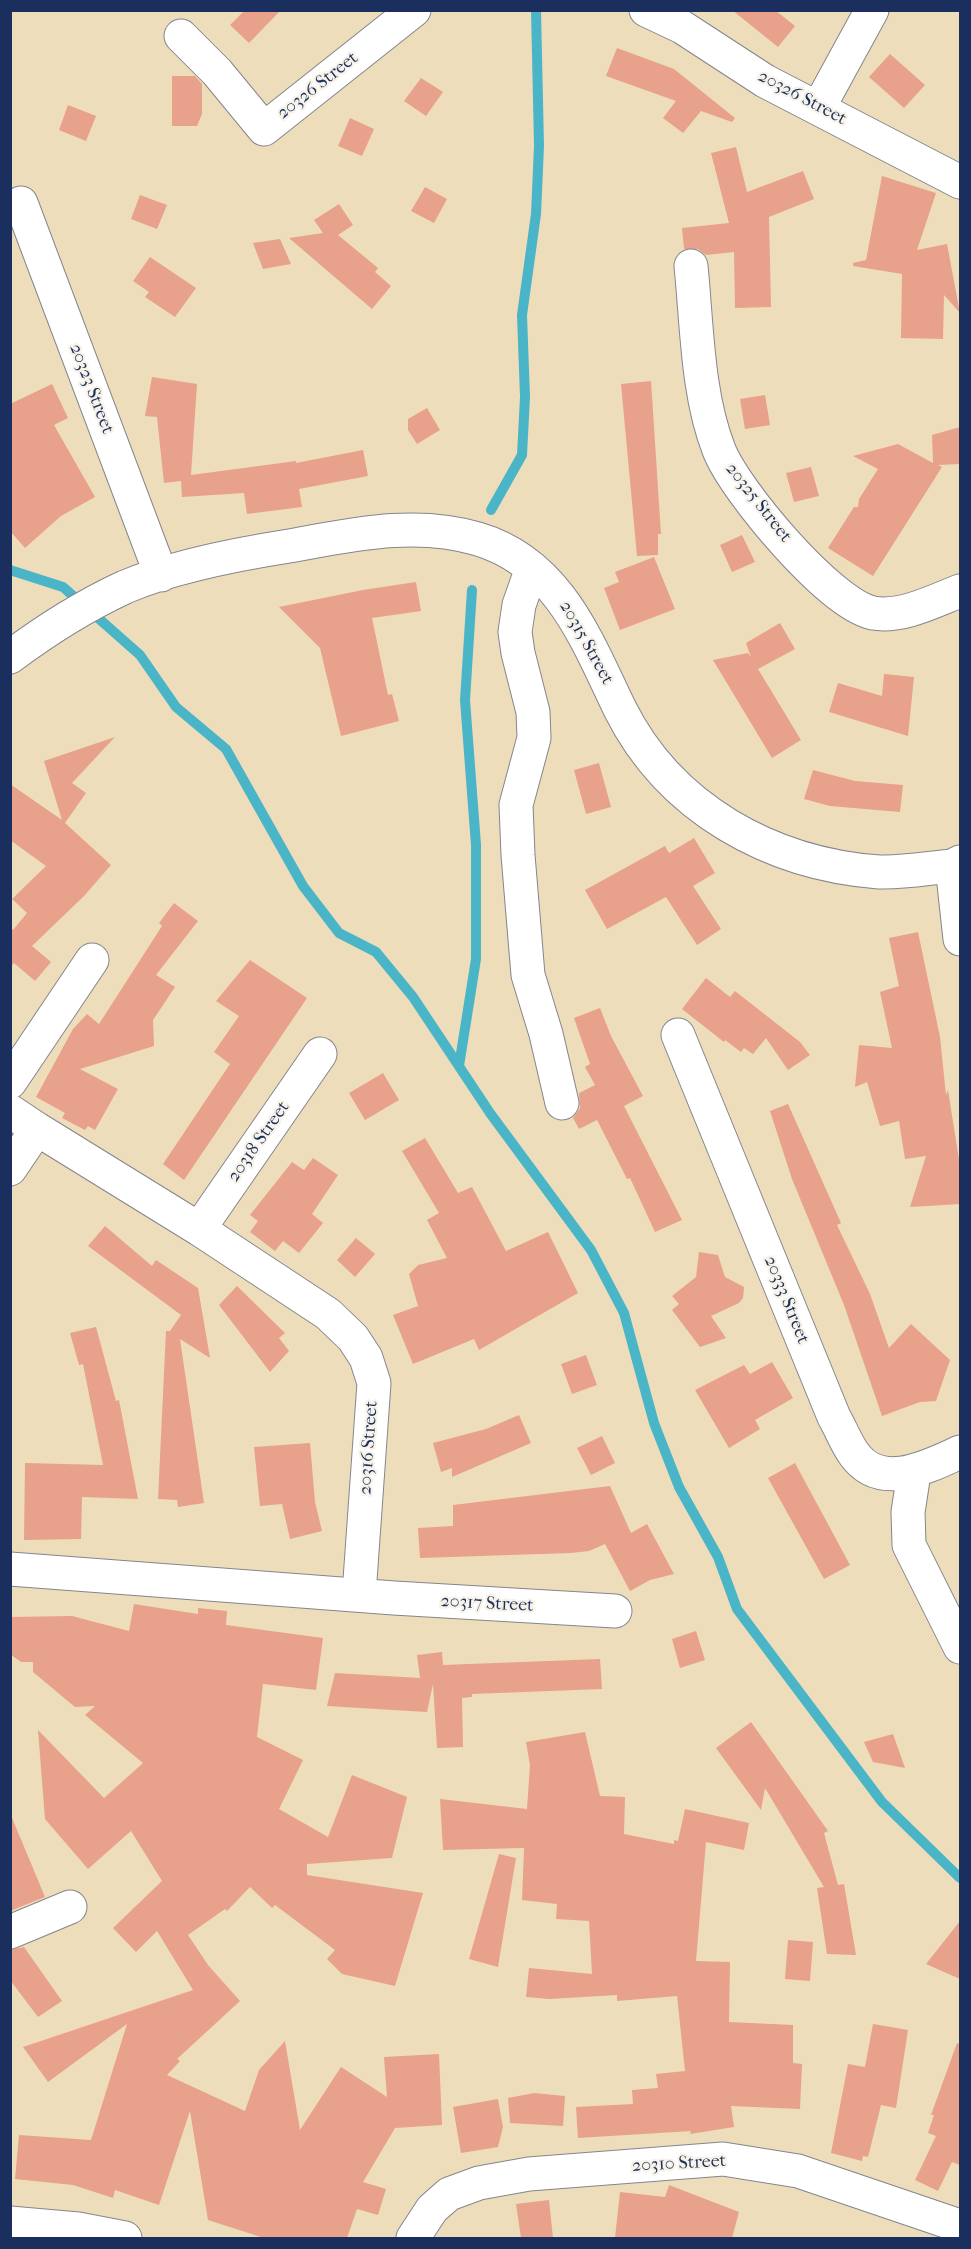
<!DOCTYPE html>
<html>
<head>
<meta charset="utf-8">
<style>
	body { margin:0 }
	#map { position:relative; width:971px; height:2249px; overflow:hidden; background:#edb; font-family:"IM FELL French Canon",serif }
	canvas { display:block }
	.frame { position:absolute; inset:0; border:12px solid #1b2f5e; pointer-events:none }
</style>
</head>
<body>
<div id="map">
<canvas width="971" height="2249"></canvas>
<div class="frame"></div>
</div>
<script>
const ctx = document.querySelector('canvas').getContext('2d');
ctx.lineJoin = 'round';
function strokePath(path, color, width, dash) {
  ctx.strokeStyle = color;
  ctx.lineWidth = width;
  ctx.lineCap = dash ? 'butt' : 'round';
  ctx.setLineDash(dash || []);
  ctx.stroke(path);
}
function paint(path, color) {
  ctx.fillStyle = color;
  ctx.fill(path, 'evenodd');
}
function write(font, color, halo, rows, align = 'center') {
  ctx.font = font + ' "IM FELL French Canon",serif';
  ctx.lineWidth = 4.5;
  ctx.setLineDash([]);
  ctx.textBaseline = 'middle';
  ctx.strokeStyle = halo;
  ctx.fillStyle = color;
  for (const [text, x, y, turn = 0] of rows) {
    ctx.save();
    ctx.translate(x, y);
    ctx.rotate((+turn || 0) * Math.PI / 180);
    ctx.textAlign = isNaN(turn) ? turn : align;
    if (halo) ctx.strokeText(text, 0, 0);
    ctx.fillText(text, 0, 0);
    ctx.restore();
  }
}
const stream = new Path2D(`
	M491,510L522,455L525,397L522,315L536,214L539,146L536,10
	M10,570L63,587L140,655L176,707L226,749L303,886L339,933L376,952L413,997L490,1113L591,1250L624,1313L654,1423L679,1487L718,1557L737,1609L882,1802L960,1878
	M459,1066L476,959V845L465,700L472,590`);
const building = new Path2D(`
	M245,10H281L249,43L230,25Z
	M732,10H775L795,26L778,47Z
	M617,48L674,69L735,118L732,122L701,111L683,133L663,118L676,101L606,76Z
	M890,54L925,85L904,108L869,77Z
	M172,76H195L202,84V114L197,126H172Z
	M421,78L443,92L426,116L404,101Z
	M68,105L96,116L86,141L59,130Z
	M350,118L374,129L362,156L338,146Z
	M736,147L747,192L803,171L814,199L769,217L771,307L735,308L734,252L706,255L698,249H684L682,228L729,223L711,153Z
	M882,176L936,193L917,250L947,244L960,313L944,295L943,339L901,338L902,274L853,266V263L866,260Z
	M425,187L447,199L434,223L411,211Z
	M140,195L167,205L157,229L131,219Z
	M339,204L353,225L338,235L378,268L375,272L391,286L372,309L289,238L323,233L314,220Z
	M280,239L291,264L263,269L253,243Z
	M150,257L196,288L175,317L145,297L149,292L133,281Z
	M152,377L197,384L191,475L296,461V463L363,450L368,476L299,489L302,507L247,514L244,493L182,497L181,481L164,483L157,417L145,416Z
	M651,381L661,534H658V555L637,556L621,384Z
	M52,384L68,418L54,425L95,497L61,516L25,548L10,531V404Z
	M765,395L770,425L745,429L740,399Z
	M427,408L440,430L417,444L408,430V419Z
	M960,427V464L938,465L942,467L873,576L828,548L854,507H858L859,499L878,469L853,456L898,444L933,463L932,435Z
	M811,467L819,496L794,502L786,473Z
	M742,535L755,562L732,572L720,545Z
	M654,557L675,609L620,630L604,588L619,582L615,572Z
	M416,582L421,611L372,618L388,695L392,694L399,721L341,736L320,648L279,607L363,590Z
	M780,623L795,649L758,669L801,740L772,758L713,660L748,653L751,657L746,643Z
	M884,674L914,677L908,736L829,712L838,683L882,696Z
	M115,737L72,783L86,793L65,823L111,865L84,896L32,946L51,962L35,981L14,963L10,967V927L13,930L27,913L12,899L46,866L10,840V784L62,820L44,761Z
	M599,763L611,807L586,814L574,770Z
	M813,770L855,781L903,785L900,812L830,806L804,799Z
	M694,838L715,873L693,886L721,929L697,945L666,897L607,929L585,890L665,846L669,853Z
	M174,903L198,921L156,975L175,987L153,1020L154,1046L80,1069L118,1089L95,1130L88,1126L85,1130L62,1118L65,1113L36,1097L73,1029L87,1014L99,1024L162,926L159,923Z
	M918,932L940,1037L946,1095L948,1090L960,1166V1204L910,1207L926,1156L905,1159L899,1121L880,1126L867,1082L855,1087L859,1045L892,1048L880,992L899,986L889,938Z
	M250,960L307,998L184,1180L163,1164L230,1064L214,1052L239,1016L216,1001Z
	M706,978L730,997L735,991L800,1042L810,1055L788,1070L766,1038L753,1054L744,1048L741,1052L725,1040L724,1042L682,1009Z
	M600,1008L611,1036L643,1096L624,1106L682,1220L655,1232L630,1178L627,1179L597,1120L579,1129L573,1118L580,1108L579,1093L595,1085L585,1067L590,1064L574,1018Z
	M383,1073L399,1100L365,1120L349,1093Z
	M788,1104L841,1223L837,1225L870,1294L889,1348L911,1324L950,1360L936,1401L920,1402L882,1416L844,1305L792,1179L770,1111Z
	M425,1138L458,1193L472,1187L506,1251L548,1232L578,1293L479,1350L474,1339L413,1364L393,1315L418,1306L409,1274L418,1265L447,1258L427,1220L439,1213L402,1151Z
	M313,1158L338,1175L312,1214L323,1223L299,1253L283,1241L275,1251L250,1232L258,1221L250,1215L292,1162L304,1170Z
	M105,1226L152,1266L156,1260L198,1288L210,1358L180,1339L204,1503L178,1507L177,1500L158,1499L166,1331H170L181,1315L88,1246Z
	M356,1238L375,1254L355,1277L337,1260Z
	M699,1252L718,1255L725,1277L744,1287L743,1298L739,1303L711,1316L726,1338L700,1347L672,1310L679,1304L672,1296L696,1277Z
	M237,1286L285,1333L279,1338L289,1351L270,1372L219,1305Z
	M96,1327L116,1401L119,1400L138,1499L82,1497L81,1539L24,1540L25,1463L103,1465L83,1364L79,1365L70,1333Z
	M586,1355L597,1385L572,1394L561,1364Z
	M772,1362L793,1398L755,1420L760,1429L729,1448L695,1390L744,1365L750,1374Z
	M519,1415L531,1443L452,1477V1468L441,1472L433,1443L486,1429Z
	M602,1436L615,1463L591,1475L577,1448Z
	M310,1443L315,1502L322,1531L290,1539L282,1504L260,1506L254,1447Z
	M795,1463L850,1565L824,1579L768,1478Z
	M610,1486L631,1533L647,1524L674,1574L650,1580L630,1591L605,1544L589,1551L571,1553L420,1558L418,1528L453,1526V1505Z
	M134,1604L198,1614V1608L227,1611L226,1625L323,1638L316,1690L263,1684L257,1737L303,1760L279,1809L328,1837L352,1775L407,1797L392,1858L307,1864V1875L423,1893L395,1986L342,1974L327,1959L335,1950L275,1905L272,1908L250,1887L227,1911L225,1909L188,1935L208,1965L240,2001L177,2059L180,2061L167,2075L245,2111L259,2070L285,2041L300,2130L341,2067L387,2097L384,2057L439,2054L442,2125L395,2128L363,2182L386,2189L378,2215L357,2209L347,2238H264L208,2220L190,2111L159,2205L115,2190L113,2198L73,2185L15,2179L19,2135L91,2140L127,2024L48,2082L23,2047L193,1990L157,1931L136,1952L113,1928L162,1881L131,1831L88,1869L45,1819L38,1730L104,1798L143,1763L85,1715L95,1706L75,1707L33,1672V1662H21L10,1654V1617L72,1616L129,1631Z
	M696,1631L705,1660L680,1668L672,1639Z
	M442,1652L443,1665L600,1659L602,1689L472,1694V1697L462,1698L463,1747L437,1748L433,1684L427,1712L327,1706L335,1673L420,1678L417,1655Z
	M751,1722L828,1831L824,1833L838,1885L844,1884L856,1955L827,1954L817,1888L824,1887L765,1788L761,1810L716,1748Z
	M585,1732L600,1796L625,1797L624,1834L674,1844V1840L678,1841L685,1809L749,1823L744,1850L706,1842L696,1961L730,1962L729,2022L793,2025V2063L802,2064L800,2109L731,2106L734,2127L690,2134L691,2131L578,2138L576,2107L633,2104L632,2090L658,2088L656,2074L685,2071L677,1996L617,2001V1995L549,1999L526,1997L529,1968L592,1974L589,1921L556,1919L557,1904L522,1900L524,1848L443,1850L440,1799L527,1809L530,1765L526,1742Z
	M893,1734L905,1768L873,1762L864,1742Z
	M10,1813L45,1897L10,1911Z
	M499,1854L516,1858L498,1967L469,1959Z
	M960,1921V1979L926,1964Z
	M788,1940L813,1942L810,1981L785,1979Z
	M24,1947L62,2001L38,2017L10,1980V1950Z
	M873,2024L908,2030L896,2108L881,2105L868,2157L863,2156L862,2161L831,2153L848,2064L865,2067Z
	M957,2043L960,2044V2165L952,2162L938,2191L915,2180L936,2136L928,2133L934,2115H931Z
	M534,2093L565,2096L563,2126L510,2123L508,2098Z
	M498,2099L503,2127L498,2147L461,2153L453,2107Z
	M669,2185L739,2212L732,2238H615L620,2192L665,2197Z
	M549,2200L553,2238H521L516,2204Z`);
const street = new Path2D(`
	M646,10L682,27L765,81L960,182
	M181,36L217,72L264,129L414,10
	M819,107L872,10
	M21,203L161,575
	M691,266C697,325 697,394 719,450C735,491 830,604 873,613C902,618 934,601 960,591
	M532,568L519,605L515,632L518,653L533,712L534,738L516,805L518,855L528,975L546,1034L562,1103
	M10,657C46,630 84,606 125,587C172,567 238,554 289,546C351,535 415,520 478,539C559,563 587,641 620,709C670,809 771,864 879,872C903,873 929,868 952,866L960,862
	M952,866L960,939
	M678,1035L834,1417C841,1429 846,1443 854,1454C881,1492 929,1466 960,1452
	M10,1082L92,960
	M10,1111L37,1129L10,1169
	M37,1129L199,1229L328,1314L353,1338L366,1358L374,1383L359,1594
	M199,1229L320,1054
	M914,1473L908,1512L909,1545L960,1647
	M10,1569L394,1598L615,1611
	M10,1932L70,1907
	M10,2223L78,2229L125,2238
	M413,2238L432,2209L449,2194L479,2183L529,2174L723,2159L798,2171L960,2226`);
const streetNames = [
	["20326 Street",318,86,-38],
	["20326 Street",802,98,28],
	["20323 Street",91,389,69],
	["20325 Street",758,503,52],
	["20315 Street",586,643,61],
	["20318 Street",259,1142,-55],
	["20333 Street",786,1300,68],
	["20316 Street",369,1448,-86],
	["20317 Street",487,1604,3],
	["20310 Street",679,2164,-3]
];
strokePath(stream, '#4ab5c7', 10);
paint(building, '#e8a18b');
strokePath(street, '#84868c', 35);
strokePath(street, '#fff', 33);
write('18px', '#1b2f5e', '#f7f3e8', streetNames);
</script>
</body>
</html>
